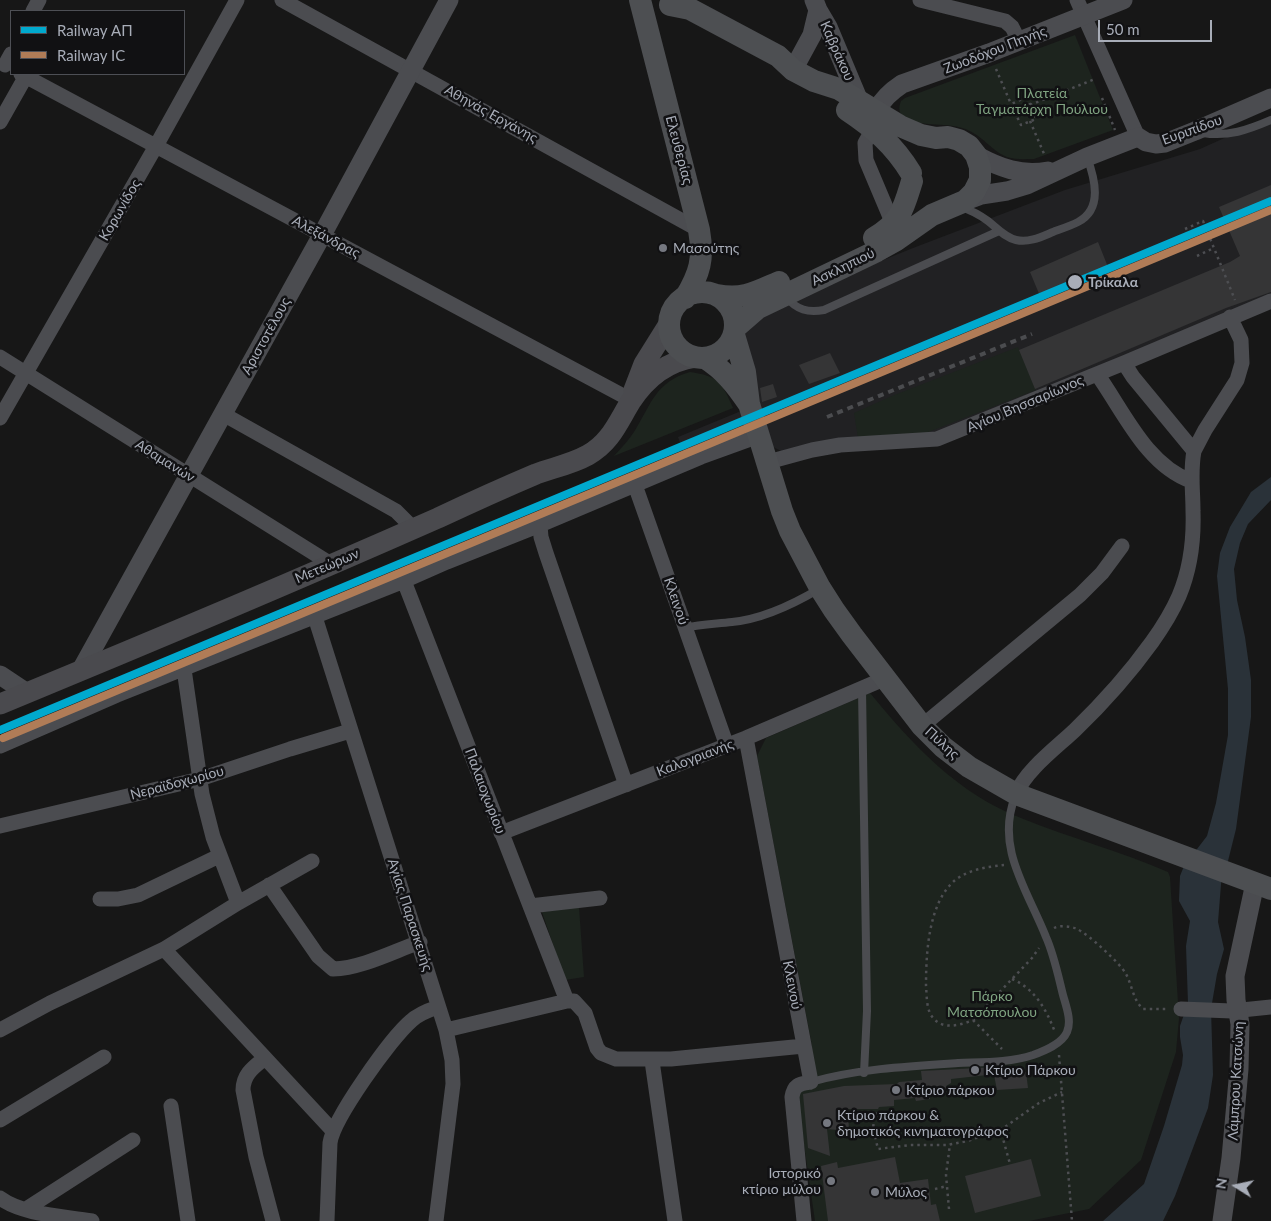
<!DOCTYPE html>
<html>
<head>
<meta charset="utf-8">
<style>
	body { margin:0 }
	#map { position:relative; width:1271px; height:1221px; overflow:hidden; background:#171717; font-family:Lato,sans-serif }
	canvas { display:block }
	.legend { position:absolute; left:10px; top:10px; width:175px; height:65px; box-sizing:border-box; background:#111113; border:1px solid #4d4f55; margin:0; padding:6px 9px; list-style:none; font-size:15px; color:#a8adb8 }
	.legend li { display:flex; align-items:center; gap:10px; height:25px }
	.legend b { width:25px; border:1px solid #4d4f55 }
	.north { position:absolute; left:1211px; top:1161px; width:50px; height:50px; -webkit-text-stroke:4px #111113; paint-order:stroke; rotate:280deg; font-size:14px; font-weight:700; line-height:20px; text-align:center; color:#a8adb8 }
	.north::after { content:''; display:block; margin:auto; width:18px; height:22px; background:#a8adb8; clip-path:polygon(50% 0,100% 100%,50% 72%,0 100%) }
	.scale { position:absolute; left:1098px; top:20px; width:114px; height:22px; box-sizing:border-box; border:2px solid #a8adb8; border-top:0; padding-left:6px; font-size:15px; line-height:18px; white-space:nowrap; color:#a8adb8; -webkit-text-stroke:4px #111113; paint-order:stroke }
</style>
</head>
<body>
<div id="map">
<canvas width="1271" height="1221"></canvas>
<ul class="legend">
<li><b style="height:6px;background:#00a9ce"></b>Railway ΑΠ</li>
<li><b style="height:6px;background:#b07c57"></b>Railway IC</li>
</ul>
<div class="north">N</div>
<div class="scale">50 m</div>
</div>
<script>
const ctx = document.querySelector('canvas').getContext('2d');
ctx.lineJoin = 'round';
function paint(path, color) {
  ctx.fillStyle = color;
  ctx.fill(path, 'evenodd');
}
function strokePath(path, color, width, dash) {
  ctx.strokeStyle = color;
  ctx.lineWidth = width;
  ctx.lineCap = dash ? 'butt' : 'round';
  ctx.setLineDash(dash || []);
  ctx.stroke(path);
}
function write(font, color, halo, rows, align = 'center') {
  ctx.font = font + ' Lato,sans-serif';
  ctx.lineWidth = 5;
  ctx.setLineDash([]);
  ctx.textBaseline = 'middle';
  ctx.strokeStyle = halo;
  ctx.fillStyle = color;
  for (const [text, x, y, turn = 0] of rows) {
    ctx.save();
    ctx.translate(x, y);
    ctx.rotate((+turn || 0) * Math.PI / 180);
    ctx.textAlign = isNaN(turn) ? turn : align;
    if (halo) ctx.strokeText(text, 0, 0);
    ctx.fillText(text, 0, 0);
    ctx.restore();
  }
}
const built = new Path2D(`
	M1271,117V296L924,437L785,453L773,447L767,428L686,459L678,437L758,404L742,339L748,328L770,311L822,285L913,248L1065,190L1200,149Z`);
const green = new Path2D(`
	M1075,35L1113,130L1034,159C1025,159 1016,160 1007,157C990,150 981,133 962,128C944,122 919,128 903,116C898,112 899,106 901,101L905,98Z
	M1018,347L1036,390L926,433L858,438L854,413L892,396Z
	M690,372C718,376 722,382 733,408L614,456C621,448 628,441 634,432C651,405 655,382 690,372Z
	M870,693C912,744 958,794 1021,818C1070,838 1120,851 1168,872L1170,877L1179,1018L1176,1052L1141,1160L1089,1209L1029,1221H815L797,1096L812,1046L757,756L766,738Z
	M579,907L584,977L565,980L542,912Z`);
const water = new Path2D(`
	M1271,477V500L1248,524L1240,543L1234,569L1237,600L1245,637L1251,680V717L1236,829L1227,865L1222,872L1218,922L1224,949L1217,974L1211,1009L1213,1075L1208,1108L1175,1196L1163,1221H1103L1144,1184L1164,1126L1182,1065L1183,1055L1180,1037V1026L1188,1003L1186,946L1190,921L1179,901L1180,876L1184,866L1207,836L1216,803L1228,735V689L1217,576L1220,553L1230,527L1251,492Z`);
const building = new Path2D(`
	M1271,185V292L1226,308L1035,389L1019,350L1230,262L1240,256L1219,207Z
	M1098,242L1108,267L1040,296L1030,272Z
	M830,353L840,373L809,384L799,365Z
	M773,384L777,397L762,402L760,388Z
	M997,1067L996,1074L951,1079V1083L946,1086V1094L930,1095V1099L916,1101L915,1098L894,1100V1106L879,1107L878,1109H848L849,1131L827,1129L830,1156L808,1148L803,1094L844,1086L897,1084L899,1082L922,1080L921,1071Z
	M1026,1072L1028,1088L997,1090L994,1075Z
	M895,1157L900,1183L928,1179L931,1205L936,1204L940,1221H828L821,1166L837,1162L838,1168Z
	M1031,1159L1041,1196L975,1213L965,1176Z`);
const path = new Path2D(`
	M996,69L1011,104
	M1027,97L1036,119L1021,125L1011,104Z
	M1102,98L1115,130
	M1030,105L1095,79
	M1030,121L1045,156
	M1185,229L1203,221L1235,300
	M1197,256L1214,248
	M1004,865C986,867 964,870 951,884C928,908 926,955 926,986C927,997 926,1011 934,1019C944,1030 961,1025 973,1020L1032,958L1039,948
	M1054,928C1060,925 1070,926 1077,929C1088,934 1120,963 1126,974C1132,985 1133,1000 1143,1009H1167
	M1012,979C1035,989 1046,1009 1055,1032
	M973,1020L1002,1049
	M1059,1055L1072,1221
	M884,1112L875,1114L873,1128L878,1149L910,1145H947L968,1141L1005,1127L1039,1103L1062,1092
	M1000,1128L1010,1164
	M935,1189L947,1186
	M949,1209L946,1175L950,1144`);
const service = new Path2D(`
	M1203,133C1228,137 1248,130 1271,120
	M961,207C970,210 980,215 988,221C997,228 1004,237 1016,240C1029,243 1041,237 1053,232C1061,229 1070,226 1078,222C1103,209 1095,179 1087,157
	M786,297C797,310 808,313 824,310L999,231
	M685,628C701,624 716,624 732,622C763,619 792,605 819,589
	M862,689L867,1011L864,1073
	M811,1082C856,1069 911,1066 958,1063C982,1062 1009,1063 1033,1055C1044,1051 1062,1044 1067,1032C1072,1021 1066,1006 1063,995C1058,975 1054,955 1046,937C1028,891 995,848 1015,797`);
const minor = new Path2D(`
	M282,0L699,230
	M920,0L1005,21L1012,27L1019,41
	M1077,0L1138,137
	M33,11L39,0
	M5,65L11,54
	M21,74L631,400
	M0,122L26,76
	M873,129L865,143L866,160L893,224
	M0,357L331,564
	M1097,374C1123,410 1146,465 1191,481
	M223,414L396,511L414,529
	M0,418L156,146L237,0
	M1194,451L1205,430L1237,380L1242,363L1241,340L1230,317
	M768,462L812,450L840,445L937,439L1124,363L1271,301
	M635,485L727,746
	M540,525L541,537L546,553L626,785
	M404,581L567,1001
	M315,617L446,1030L452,1060L453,1084L436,1221
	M184,669L202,794L213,837L238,903
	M922,726L1080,595L1102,573L1122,546
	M746,738L811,1082C800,1084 794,1084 792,1097L804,1221
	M0,746L117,695L404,581L447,562L540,525L701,457L759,436
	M1016,794C1026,770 1056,748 1075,730C1103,703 1129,674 1152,642C1162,628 1172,612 1179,596C1190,570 1194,540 1193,511C1193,490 1190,472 1194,451L1133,377L1124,363
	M0,826L200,779L290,749L350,731
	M501,833L746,738L886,678
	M269,885L318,956L333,969C362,968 392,952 420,942
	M100,899H118L138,895L219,856
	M530,906L600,898
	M164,949L333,1131
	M1181,1009L1232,1011L1271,1007
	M0,1030L50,1003L164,949L238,903L312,861
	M446,1030L567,1001H574L585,1013L597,1048L601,1053L616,1059H671L804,1046
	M265,1058C254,1067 243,1074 243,1090L256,1157L273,1221
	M652,1061L675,1221
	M171,1106L188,1221
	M0,1120L104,1057
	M0,1198C23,1215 64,1216 92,1221
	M26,1209L133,1140
	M327,1221L330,1143C333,1119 391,1038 411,1021C418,1014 429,1010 438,1007`);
const tertiary = new Path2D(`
	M814,0L818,10L828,27L859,101
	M793,70L812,35L818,10
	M875,112C883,99 890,92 902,84L989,53L1123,0
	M976,155C1000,168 1021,176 1048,171
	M965,201L981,195L1007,191L1027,185L1087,157L1138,137L1146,142L1156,144L1165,143L1195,131L1271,98
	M81,670L322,235L449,0
	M0,675L27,693
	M1222,1221L1231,1158L1239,1069L1240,1024L1236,1000L1235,976L1255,883`);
const secondary = new Path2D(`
	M634,390L644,364L669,324
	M0,704C146,644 293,582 438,518C470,503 503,488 536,474C552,468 572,464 588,455C611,442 618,422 631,401C646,378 668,361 695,357`);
const primary = new Path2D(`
	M640,0L699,230C704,259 700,273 685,298
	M670,5L690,9L778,56L793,70L814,81L839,89L900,126L921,135L936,138L948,137L959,140L969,146L976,155L980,167V180L974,192L965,201L932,215L895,241L877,251L758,308L735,328
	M847,110C874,128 894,145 911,173
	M874,238C901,222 903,210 912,181
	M669 325a33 33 0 1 1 66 0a33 33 0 1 1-66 0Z
	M717,295C743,300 756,292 779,282
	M734,335L745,372L749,404L782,511L790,531L820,588L834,610L852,635L922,726L943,747L969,767L1016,794L1271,889
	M705,358C724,370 736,385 748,403`);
const rail = new Path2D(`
	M827,417L1032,334`);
const rail1 = new Path2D(`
	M0,730L1271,201`);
const rail2 = new Path2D(`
	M3,738L1271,210`);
const markers = [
	[663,248,5,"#757880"],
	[1075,282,8,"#a8adb8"],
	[975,1070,5,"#757880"],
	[896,1090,5,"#757880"],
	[827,1123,5,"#757880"],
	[831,1181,5,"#757880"],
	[875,1192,5,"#757880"]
];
const streetNames = [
	["Ζωοδόχου Πηγής",995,50,-21],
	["Καβράκου",837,51,66],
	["Αθηνάς Εργάνης",491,114,29],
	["Ευριπίδου",1192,130,-20],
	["Ελευθερίας",679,150,75],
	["Κορωνίδος",120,210,-60],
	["Αλεξάνδρας",326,237,28],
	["Ασκληπιού",843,267,-26],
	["Αριστοτέλους",266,336,-61],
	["Αγίου Βησσαρίωνος",1025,404,-23],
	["Αθαμανών",165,461,32],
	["Μετεώρων",327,566,-23],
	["Κλεινού",676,601,71],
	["Πύλης",942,743,42],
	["Καλογριανής",695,758,-21],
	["Νεραϊδοχωρίου",177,783,-15],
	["Παλαιοχωρίου",485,791,69],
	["Αγίας Παρασκευής",410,915,72],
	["Κλεινού",792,985,79],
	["Λάμπρου Κατσώνη",1236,1081,-87]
];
const parkNames = [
	["Πλατεία",1042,93],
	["Ταγματάρχη Πούλιου",1042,109],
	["Πάρκο",992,996],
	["Ματσόπουλου",992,1012]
];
const poiNames = [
	["Μασούτης",673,248],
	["Κτίριο Πάρκου",985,1070],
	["Κτίριο πάρκου",906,1090],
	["Κτίριο πάρκου &",837,1115],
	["δημοτικός κινηματογράφος",837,1131],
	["Ιστορικό",821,1173,"right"],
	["κτίριο μύλου",821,1189,"right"],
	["Μύλος",885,1192]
];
const stopNames = [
	["Τρίκαλα",1088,282]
];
paint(built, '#212123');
paint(green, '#1d241e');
paint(water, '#2a3239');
paint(building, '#353536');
strokePath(path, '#4d4e52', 2.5, [2.5, 4]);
strokePath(service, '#4b4c50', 8);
strokePath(minor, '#4b4c50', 15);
strokePath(tertiary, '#4b4c50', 19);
strokePath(secondary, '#4a4a4e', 21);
strokePath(primary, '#4d4f52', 22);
strokePath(rail, '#4b4c4f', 4, [6, 5]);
strokePath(rail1, '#00a9ce', 8);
strokePath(rail2, '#b07c57', 8);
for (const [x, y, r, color] of markers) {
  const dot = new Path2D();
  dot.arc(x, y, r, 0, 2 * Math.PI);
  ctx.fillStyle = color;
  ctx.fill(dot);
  strokePath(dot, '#111113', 2);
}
write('14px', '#a8adb8', '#111113', streetNames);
write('14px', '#7fa381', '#111113', parkNames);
write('14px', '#a8adb8', '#111113', poiNames, 'left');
write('bold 14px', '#a8adb8', '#111113', stopNames, 'left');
</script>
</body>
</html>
